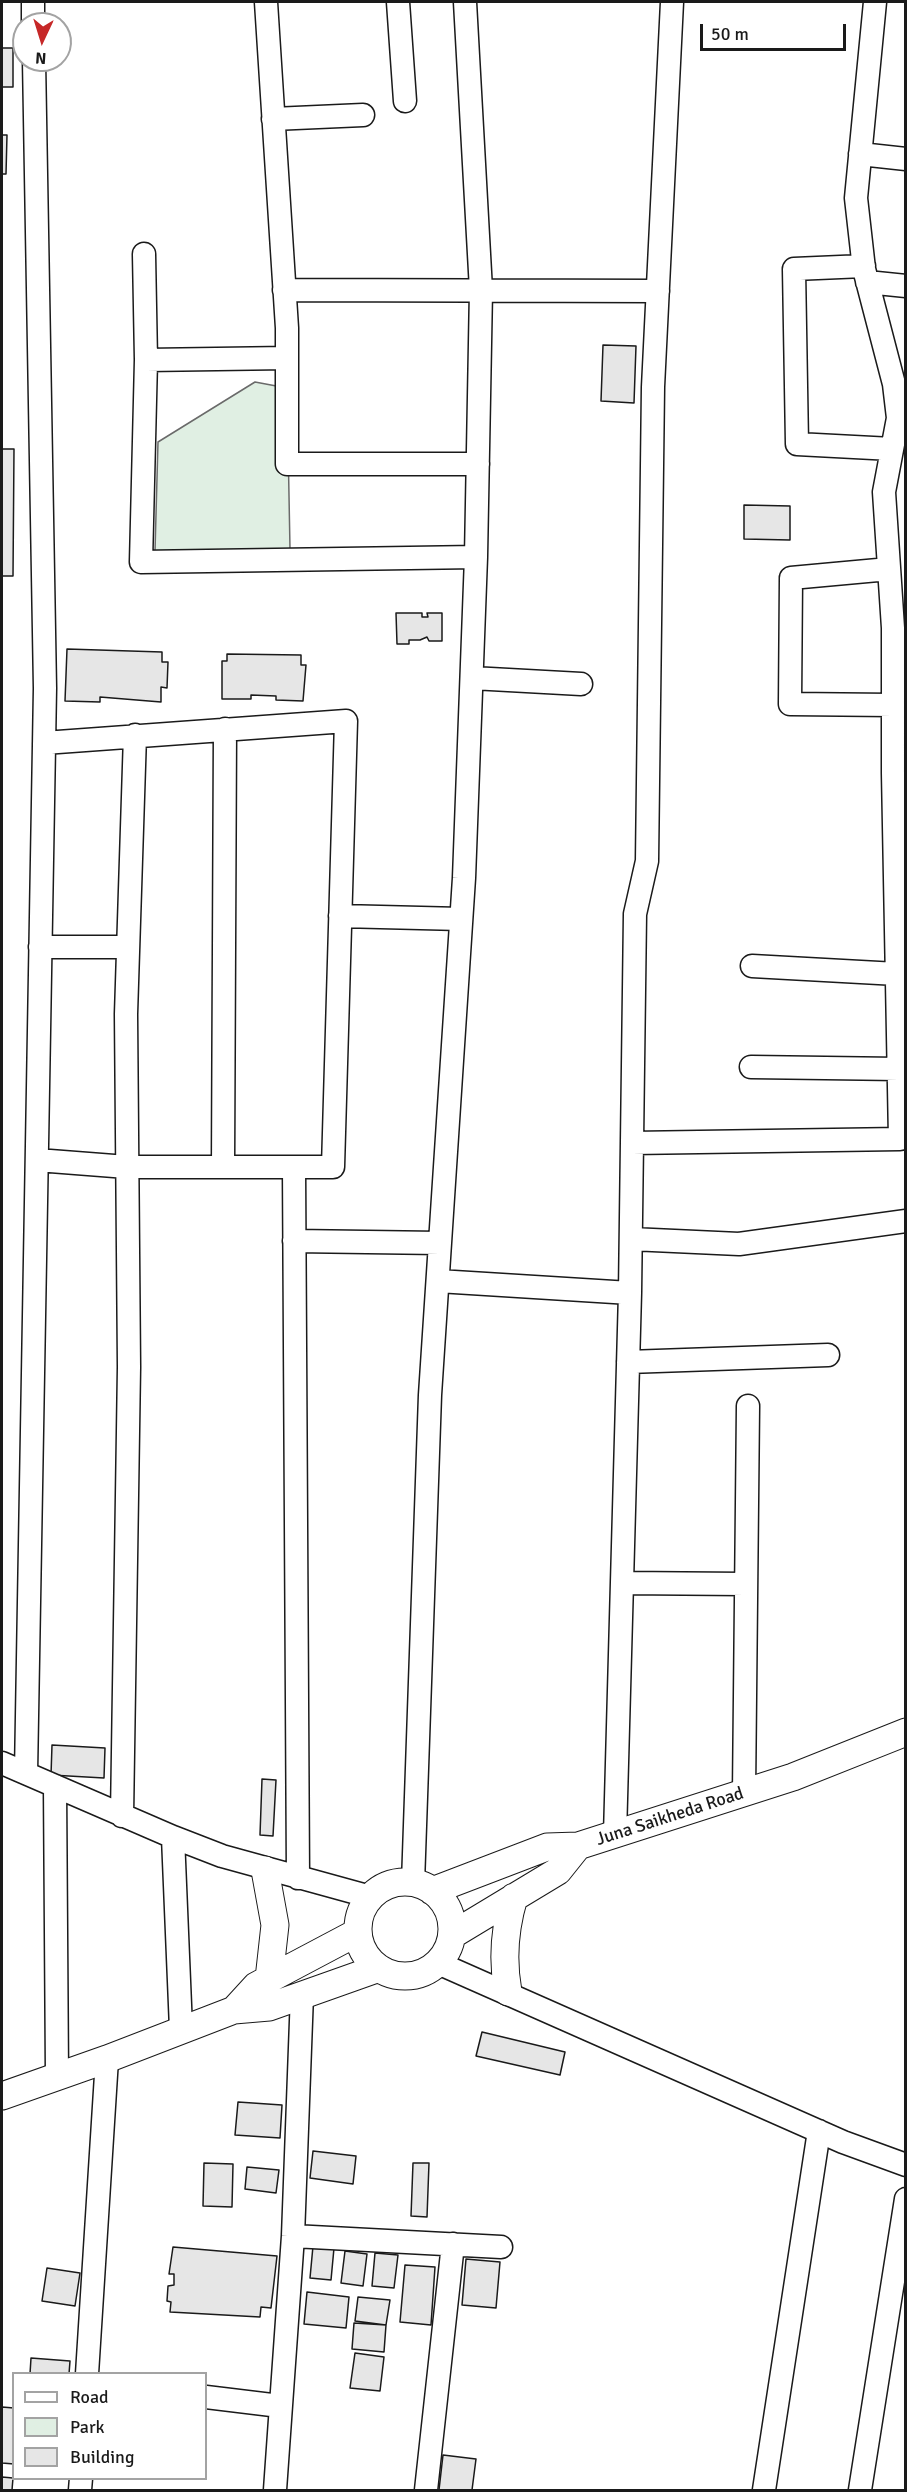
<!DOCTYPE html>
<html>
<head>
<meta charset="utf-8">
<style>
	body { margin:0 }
	#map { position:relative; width:907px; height:2492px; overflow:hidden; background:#fff; font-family:Signika,sans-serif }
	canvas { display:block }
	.frame { position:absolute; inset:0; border:3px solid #1a1a1a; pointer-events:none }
	.legend { position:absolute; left:12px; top:2372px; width:195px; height:108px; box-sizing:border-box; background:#fff; border:2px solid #a3a3a3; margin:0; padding:8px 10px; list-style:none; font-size:18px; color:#1a1a1a }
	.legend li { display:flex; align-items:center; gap:12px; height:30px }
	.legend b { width:30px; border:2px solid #a3a3a3 }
	.north { position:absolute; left:12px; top:12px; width:60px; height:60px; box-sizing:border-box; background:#fff; border:2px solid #a3a3a3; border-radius:50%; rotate:184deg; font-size:16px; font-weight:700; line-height:24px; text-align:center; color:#1a1a1a }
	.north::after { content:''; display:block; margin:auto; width:21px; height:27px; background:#c62828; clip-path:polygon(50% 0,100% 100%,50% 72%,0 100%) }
	.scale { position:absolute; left:700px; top:24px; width:146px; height:27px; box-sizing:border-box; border:3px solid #1a1a1a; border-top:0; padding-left:8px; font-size:18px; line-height:21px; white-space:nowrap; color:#1a1a1a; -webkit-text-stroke:4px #fff; paint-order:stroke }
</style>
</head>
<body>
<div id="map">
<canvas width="907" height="2492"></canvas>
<div class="frame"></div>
<ul class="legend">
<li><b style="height:8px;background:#fff"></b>Road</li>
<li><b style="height:16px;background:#e0efe3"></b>Park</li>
<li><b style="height:16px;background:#e6e6e6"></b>Building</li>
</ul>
<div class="north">N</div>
<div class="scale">50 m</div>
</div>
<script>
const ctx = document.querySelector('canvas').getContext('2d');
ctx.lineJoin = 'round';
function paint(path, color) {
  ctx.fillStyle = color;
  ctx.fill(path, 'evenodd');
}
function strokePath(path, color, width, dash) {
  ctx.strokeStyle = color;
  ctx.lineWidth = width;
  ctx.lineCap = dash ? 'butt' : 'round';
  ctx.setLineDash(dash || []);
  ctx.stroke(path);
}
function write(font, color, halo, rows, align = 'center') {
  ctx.font = font + ' Signika,sans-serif';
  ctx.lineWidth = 4.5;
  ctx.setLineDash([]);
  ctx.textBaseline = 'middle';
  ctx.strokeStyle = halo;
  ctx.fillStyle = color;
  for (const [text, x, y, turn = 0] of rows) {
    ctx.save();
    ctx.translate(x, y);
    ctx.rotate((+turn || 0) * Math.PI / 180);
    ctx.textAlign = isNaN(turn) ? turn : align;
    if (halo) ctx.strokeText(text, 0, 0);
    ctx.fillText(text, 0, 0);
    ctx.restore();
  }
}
const green = new Path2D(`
	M255,382L287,388L290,549L155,551L158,442Z`);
const building = new Path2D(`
	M2,48H13V87H2Z
	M2,135H7L6,174H2Z
	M603,345L636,346L634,403L601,401Z
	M2,449H14L13,576H2Z
	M744,505L790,506V540L744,539Z
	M396,613H422V617H428L427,613H442V641H429L427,637L420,640H409V644H397Z
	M67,649L162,652V662H168L167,688L161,687V702L100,697V702L65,701Z
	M227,654L301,655V665H306L303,701L276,700V696L251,695V699H222V661H227Z
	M52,1745L105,1748L104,1778L51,1775Z
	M262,1779L276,1780L273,1836L260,1835Z
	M482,2032L565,2052L560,2075L476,2056Z
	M238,2102L282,2105L280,2138L235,2135Z
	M313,2151L356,2156L353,2184L310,2178Z
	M204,2163L233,2164L232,2207L203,2206Z
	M413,2163H429L427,2217L411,2216Z
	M247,2167L279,2170L276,2193L245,2189Z
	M313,2246L334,2248L331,2280L310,2278Z
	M173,2247L277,2256L271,2308L261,2307L260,2317L170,2312L171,2302L167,2301L168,2286L174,2285V2274H169Z
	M345,2251L367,2254L363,2286L341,2283Z
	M375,2253L398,2255L394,2288L372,2286Z
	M466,2259L500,2262L496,2308L462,2305Z
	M405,2265L435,2267L431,2325L400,2322Z
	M47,2268L80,2273L75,2306L42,2301Z
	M307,2292L349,2297L346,2328L304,2324Z
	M358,2297L390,2300L386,2325L355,2321Z
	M354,2323L386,2325L384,2352L352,2349Z
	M355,2353L384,2357L380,2391L350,2388Z
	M31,2358L70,2361L69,2374H30Z
	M2,2407L14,2408V2464L2,2463Z
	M443,2455L476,2459L472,2490H439Z
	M2,2477L13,2478L12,2490H2Z`);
const minor = new Path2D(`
	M33,2V24
	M266,2L287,328V464H478
	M398,2L405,101
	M273,119L363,115
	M860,154L906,159
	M144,254L146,360L141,562L476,557
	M864,266L794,269L797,444L892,449
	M867,282L906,286
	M284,290L658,291
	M146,360L287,358
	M889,569L791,578L790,704L893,705
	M472,678L581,684
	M340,916L461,919
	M40,947H127
	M752,966L897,974
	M751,1067L899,1069
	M632,1143L900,1139L893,773V628L884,492L898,418L894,384L864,269L856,198L875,2
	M37,1160L127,1167H333L346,721L44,743
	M223,1167L225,729
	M294,1167L298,1878
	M631,1239L739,1244L906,1221
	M294,1241L440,1243
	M438,1281L630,1293L635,914L647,861L653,387L672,2
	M628,1362L828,1355
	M622,1583L745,1584
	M2,1763L173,1837L222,1856L371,1897
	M26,1773L45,688L34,60
	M55,1786L57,2076
	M744,1793L748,1406
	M122,1816L129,1367L126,1014L135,735
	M615,1835L630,1293
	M173,1837L181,2029
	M413,1883L430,1395L464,878L476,557L481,290L465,2
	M438,1963L843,2142L906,2165
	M293,2236L501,2247
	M87,2374L107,2059
	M206,2397L280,2406
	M80,2490L81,2478
	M275,2490L293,2236L302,1994
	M426,2490L453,2244
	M764,2490L819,2131
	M860,2490L906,2199`);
const major = new Path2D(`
	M265,1870L275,1925L269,1979
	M358 1929a47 47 0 1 1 94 0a47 47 0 1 1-94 0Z
	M432,1891L547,1847L578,1846L793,1777L906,1732
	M452,1935L558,1871L578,1846
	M508,1992C502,1959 504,1930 514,1897
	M234,2010L256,1986L358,1932
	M2,2096L107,2059L234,2010L269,2007L379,1968`);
const streetNames = [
	["Juna Saikheda Road",670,1817,-18]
];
paint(green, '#e0efe3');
strokePath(green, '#6a6a6a', 1.5);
paint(building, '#e6e6e6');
strokePath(building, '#1a1a1a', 1.5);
strokePath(minor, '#1a1a1a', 25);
strokePath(major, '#1a1a1a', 29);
strokePath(minor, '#fff', 22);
strokePath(major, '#fff', 27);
write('18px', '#1a1a1a', '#fff', streetNames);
</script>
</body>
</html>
